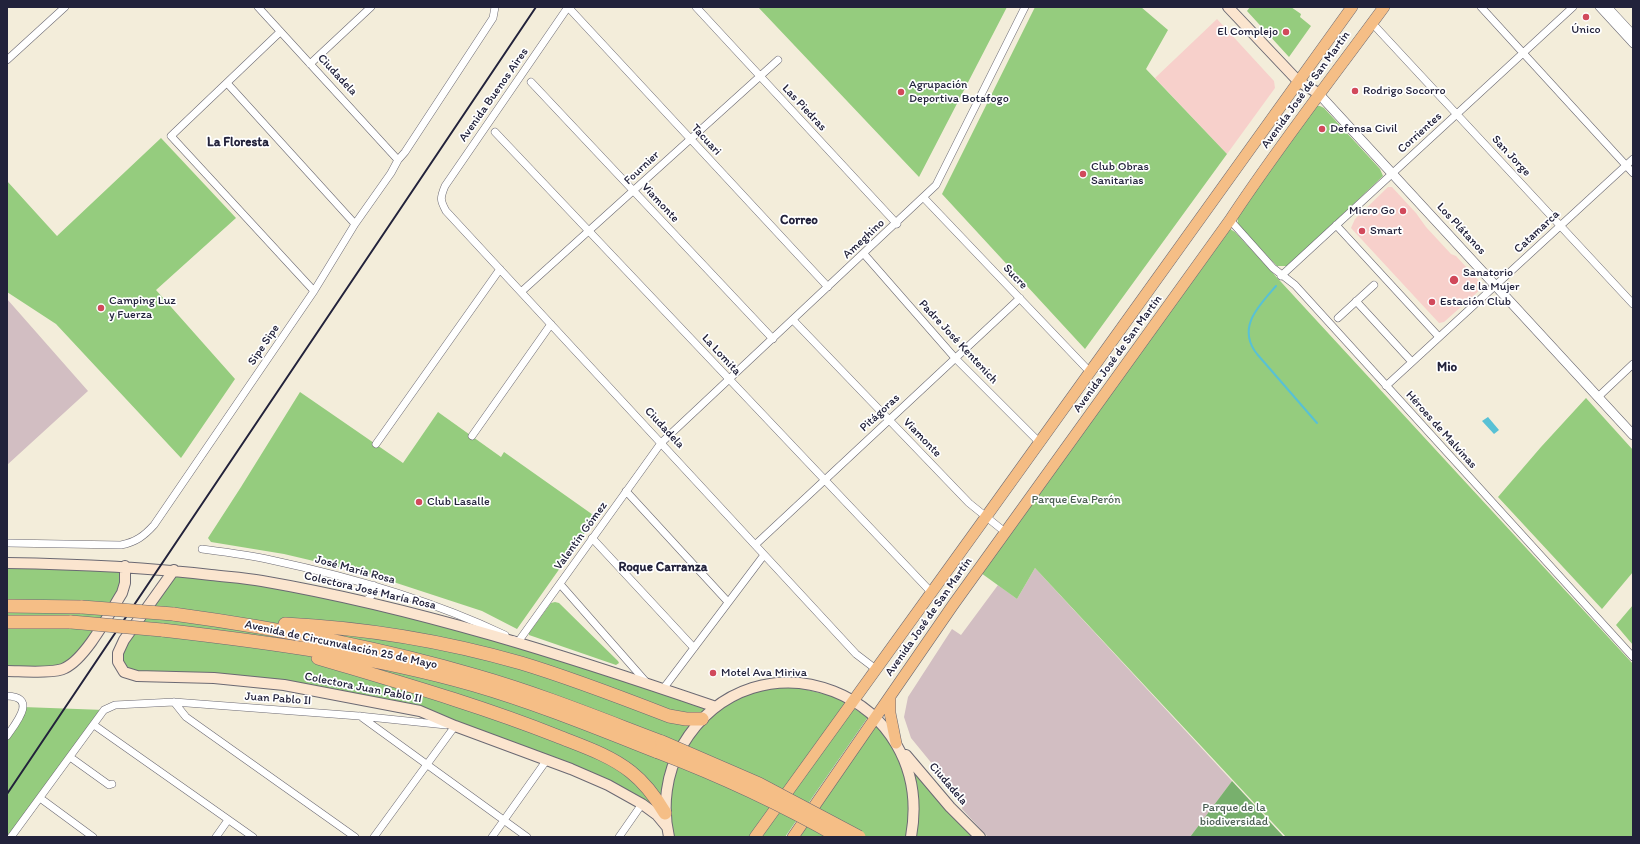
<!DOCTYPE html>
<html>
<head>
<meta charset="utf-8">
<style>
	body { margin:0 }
	#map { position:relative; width:1640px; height:844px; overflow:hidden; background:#f3edda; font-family:Itim,sans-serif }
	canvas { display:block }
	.frame { position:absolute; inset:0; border:8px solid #22223b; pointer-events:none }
</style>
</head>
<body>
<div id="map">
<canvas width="1640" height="844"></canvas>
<div class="frame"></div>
</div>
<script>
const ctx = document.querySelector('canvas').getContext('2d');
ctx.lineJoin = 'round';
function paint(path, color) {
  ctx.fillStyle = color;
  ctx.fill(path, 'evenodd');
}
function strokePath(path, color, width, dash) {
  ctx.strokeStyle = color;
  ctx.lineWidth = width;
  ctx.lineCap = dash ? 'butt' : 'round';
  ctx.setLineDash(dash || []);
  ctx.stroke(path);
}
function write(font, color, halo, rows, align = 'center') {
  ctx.font = font + ' Itim,sans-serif';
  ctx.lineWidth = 3.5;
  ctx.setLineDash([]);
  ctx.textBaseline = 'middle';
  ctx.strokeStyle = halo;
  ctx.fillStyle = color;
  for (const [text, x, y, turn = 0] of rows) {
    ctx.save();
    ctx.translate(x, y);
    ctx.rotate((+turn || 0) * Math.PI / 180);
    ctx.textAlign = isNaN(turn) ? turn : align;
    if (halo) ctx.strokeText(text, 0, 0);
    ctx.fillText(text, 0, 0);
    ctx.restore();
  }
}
const built = new Path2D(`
	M1217,19L1274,81L1275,88L1227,154L1155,78Z
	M1388,187H1392L1416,213L1426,227L1451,254L1456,256L1480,282L1482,285L1481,289L1444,322L1439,323L1351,228L1355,219Z`);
const industrial = new Path2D(`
	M7,299L88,391L7,465Z
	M1035,568L1232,781L1190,837H988L962,809L964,800L956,795L947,782L911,738L904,717L908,697L952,629L961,635L998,585L1017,599Z`);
const green = new Path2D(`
	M758,7H1007L919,177Z
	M1035,7H1141L1168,30L1146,69L1227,154L1085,349L942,194Z
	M1250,7H1291L1301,14L1300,17L1311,26L1289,57L1247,11Z
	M1316,106H1320L1324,108L1380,169L1383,176L1288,266H1277L1240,227L1238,223L1237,215Z
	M161,138L236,218L156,290L235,379L181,458L56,324L7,292V181L57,236Z
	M1230,229L1235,232L1633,664V837H1286L1035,568L1017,599L981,573Z
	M300,392L403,463L438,412L501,457L504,452L596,517L517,629L482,611L369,574L284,554L211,542L208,538L241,487Z
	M1586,398L1633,450V572L1602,609L1498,497L1541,447Z
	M7,563L125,566V583L81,657L64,669L7,671Z
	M174,570L365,602L716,707L778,683L854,701L755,837H669L667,827L608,785L420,711L284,685L137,676L118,662L124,640Z
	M555,602L559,603L618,661L619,663L616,665L529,635V633L551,603Z
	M1633,605V645L1616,625Z
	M23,707L104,710L10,837L7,835V736Z
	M853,708L868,717L785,837H759Z
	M875,717L980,837H793Z`);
const forest = new Path2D(`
	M1232,781L1284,837H1190Z`);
const water = new Path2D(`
	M1488,417L1499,430L1494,434L1482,421Z`);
const stream = new Path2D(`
	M1276,286C1259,306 1236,327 1257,354L1317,423`);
const minor = new Path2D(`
	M258,7L398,160
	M568,7L445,186C440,198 440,200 446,211L856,654L877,670
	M568,7L828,287
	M696,7L897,224
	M1481,7L1633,173
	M1599,7L1633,44
	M1608,7L1633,34
	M1372,23L1633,304
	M280,32L171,136L314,291
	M7,60L65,7
	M310,64L371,7
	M531,82L773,339
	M227,83L355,224
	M495,132L931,592
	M924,198L1089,371
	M1230,220L1273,268L1295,285L1633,657
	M1336,225L1439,337
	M864,254L955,358L1039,442
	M1281,276L1573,7
	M521,292L778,60
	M1356,301L1412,362
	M1338,318L1374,285
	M793,320L969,503L1005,532
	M1386,386L1633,159
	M1598,397L1633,364
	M472,436L551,324
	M376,444L500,269
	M626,491L728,602
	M592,538L694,648
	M7,543L121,545C136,542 144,536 154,525L314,291L355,224L391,173L398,160L405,152L493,18L495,7
	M755,545L1020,298
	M202,549C225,552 249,555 271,560C351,577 431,600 505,635
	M560,584L647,683
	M365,602L372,595L373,585
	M514,640L518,642L661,443L936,185L1025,7
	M663,689L764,555
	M7,696C38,697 16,723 7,736
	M174,702L186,717L355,837
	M360,716L527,837
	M94,725L253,837
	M70,757L109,785L112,784
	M40,798L93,837
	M11,837L104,710L115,705L174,702L359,716L446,725
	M216,837L228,820
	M374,837L455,726
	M492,837L546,761
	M619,837L642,804`);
const tertiary = new Path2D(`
	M1318,93L1633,435`);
const secondary = new Path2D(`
	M1228,7L1298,81L1318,93
	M7,563C75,564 143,567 211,575C228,577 245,578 262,581C418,608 567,656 716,707
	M174,570L124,640L118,653V662L124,672L137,676L214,678L284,685L420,711L455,726L571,769L608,785L642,804L657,815L667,827
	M7,671C21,671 54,674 65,668C86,658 109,614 122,593L125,583V566
	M906,755L950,807L980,837
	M669,837C662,807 666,773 682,746C755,623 937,693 911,837`);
const primary = new Path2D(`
	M890,697V713L896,743
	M755,837C955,561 1153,284 1352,7
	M793,837L953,605L1230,220C1278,147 1332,78 1384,7`);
const motorway = new Path2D(`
	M7,606L82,607
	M173,614C276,628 378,647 477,676C540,694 601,719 662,742
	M7,622H71
	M285,624C365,628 444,641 521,663C571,678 620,697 669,716L686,719H702
	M162,630C267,642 372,656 474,685C536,703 597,728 658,752
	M318,658C398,682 479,705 557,736C582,746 610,755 631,772C645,783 656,798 665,813`);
const rail = new Path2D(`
	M7,794L536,7`);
const motorwayBridge = new Path2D(`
	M82,607L173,614
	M71,622L162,630
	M662,742L759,784L859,837
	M658,752C721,776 781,804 839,837`);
const markers = [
	[1586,17,4,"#d1495b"],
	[1286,32,4,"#d1495b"],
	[1355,91,4,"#d1495b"],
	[901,92,4,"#d1495b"],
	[1322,129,4,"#d1495b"],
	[1083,174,4,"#d1495b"],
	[1403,211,4,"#d1495b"],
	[1362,231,4,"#d1495b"],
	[1454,280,5,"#d1495b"],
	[1432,302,4,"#d1495b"],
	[101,308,4,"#d1495b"],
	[419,502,4,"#d1495b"],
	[713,673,4,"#d1495b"]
];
const poiNames = [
	["Único",1586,30,"center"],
	["El Complejo",1278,32,"right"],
	["Agrupación",909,85],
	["Deportiva Botafogo",909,99],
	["Rodrigo Socorro",1363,91],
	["Defensa Civil",1330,129],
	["Club Obras",1091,167],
	["Sanitarias",1091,181],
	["Micro Go",1395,211,"right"],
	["Smart",1370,231],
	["Sanatorio",1463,273],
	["de la Mujer",1463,287],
	["Camping Luz",109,301],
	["y Fuerza",109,315],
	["Estación Club",1440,302],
	["Club Lasalle",427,502],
	["Motel Ava Miriva",721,673]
];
const streetNames = [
	["Ciudadela",337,75,47],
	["Avenida José de San Martín",1306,90,-54],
	["Avenida Buenos Aires",494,95,-55],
	["Las Piedras",804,108,47],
	["Corrientes",1420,133,-42],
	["Tacuari",706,140,47],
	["San Jorge",1511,156,47],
	["Fournier",642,168,-43],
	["Viamonte",660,203,47],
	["Los Plátanos",1461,229,47],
	["Catamarca",1537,232,-43],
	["Ameghino",864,239,-43],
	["Sucre",1015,277,46],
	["Padre José Kentenich",958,342,47],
	["Sipe Sipe",264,345,-56],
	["Avenida José de San Martín",1118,354,-54],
	["La Lomita",721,355,47],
	["Pitágoras",880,413,-43],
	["Ciudadela",664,428,47],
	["Héroes de Malvinas",1441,430,48],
	["Viamonte",922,438,46],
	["Valentín Gómez",581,536,-54],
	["José María Rosa",355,570,15],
	["Colectora José María Rosa",370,591,13],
	["Avenida José de San Martín",929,617,-55],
	["Avenida de Circunvalación 25 de Mayo",341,645,12],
	["Colectora Juan Pablo II",363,688,11],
	["Juan Pablo II",278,699,4],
	["Ciudadela",948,784,49]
];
const parkNames = [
	["Parque Eva Perón",1076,500],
	["Parque de la",1234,808],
	["biodiversidad",1234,822]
];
const neighbourhoodNames = [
	["La Floresta",238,143],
	["Correo",799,221],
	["Mio",1447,368],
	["Roque Carranza",663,568]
];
paint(built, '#f7d0cb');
paint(industrial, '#d2bec2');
paint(green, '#95cc7e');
paint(forest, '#78b06d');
paint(water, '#58c1d5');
strokePath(stream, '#58c1d5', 2);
strokePath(minor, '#6b6973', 8);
strokePath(tertiary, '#6b6973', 10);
strokePath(secondary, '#6b6973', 12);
strokePath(primary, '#6b6973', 12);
strokePath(motorway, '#6b6973', 14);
strokePath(minor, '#fff', 7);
strokePath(tertiary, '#fff', 9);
strokePath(secondary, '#fbe5cf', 10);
strokePath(primary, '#f5be86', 11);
strokePath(motorway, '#f5be86', 13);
strokePath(rail, '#22223b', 2);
strokePath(motorwayBridge, '#6b6973', 14, []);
strokePath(motorwayBridge, '#f5be86', 13);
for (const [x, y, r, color] of markers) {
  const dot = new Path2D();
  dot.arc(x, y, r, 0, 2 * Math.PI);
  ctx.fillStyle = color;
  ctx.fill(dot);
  strokePath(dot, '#fff', 1.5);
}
write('12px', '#22223b', '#fff', poiNames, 'left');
write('12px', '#22223b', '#fff', streetNames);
write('12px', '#4a5e52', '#fff', parkNames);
write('bold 13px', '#22223b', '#fff', neighbourhoodNames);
</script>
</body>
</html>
